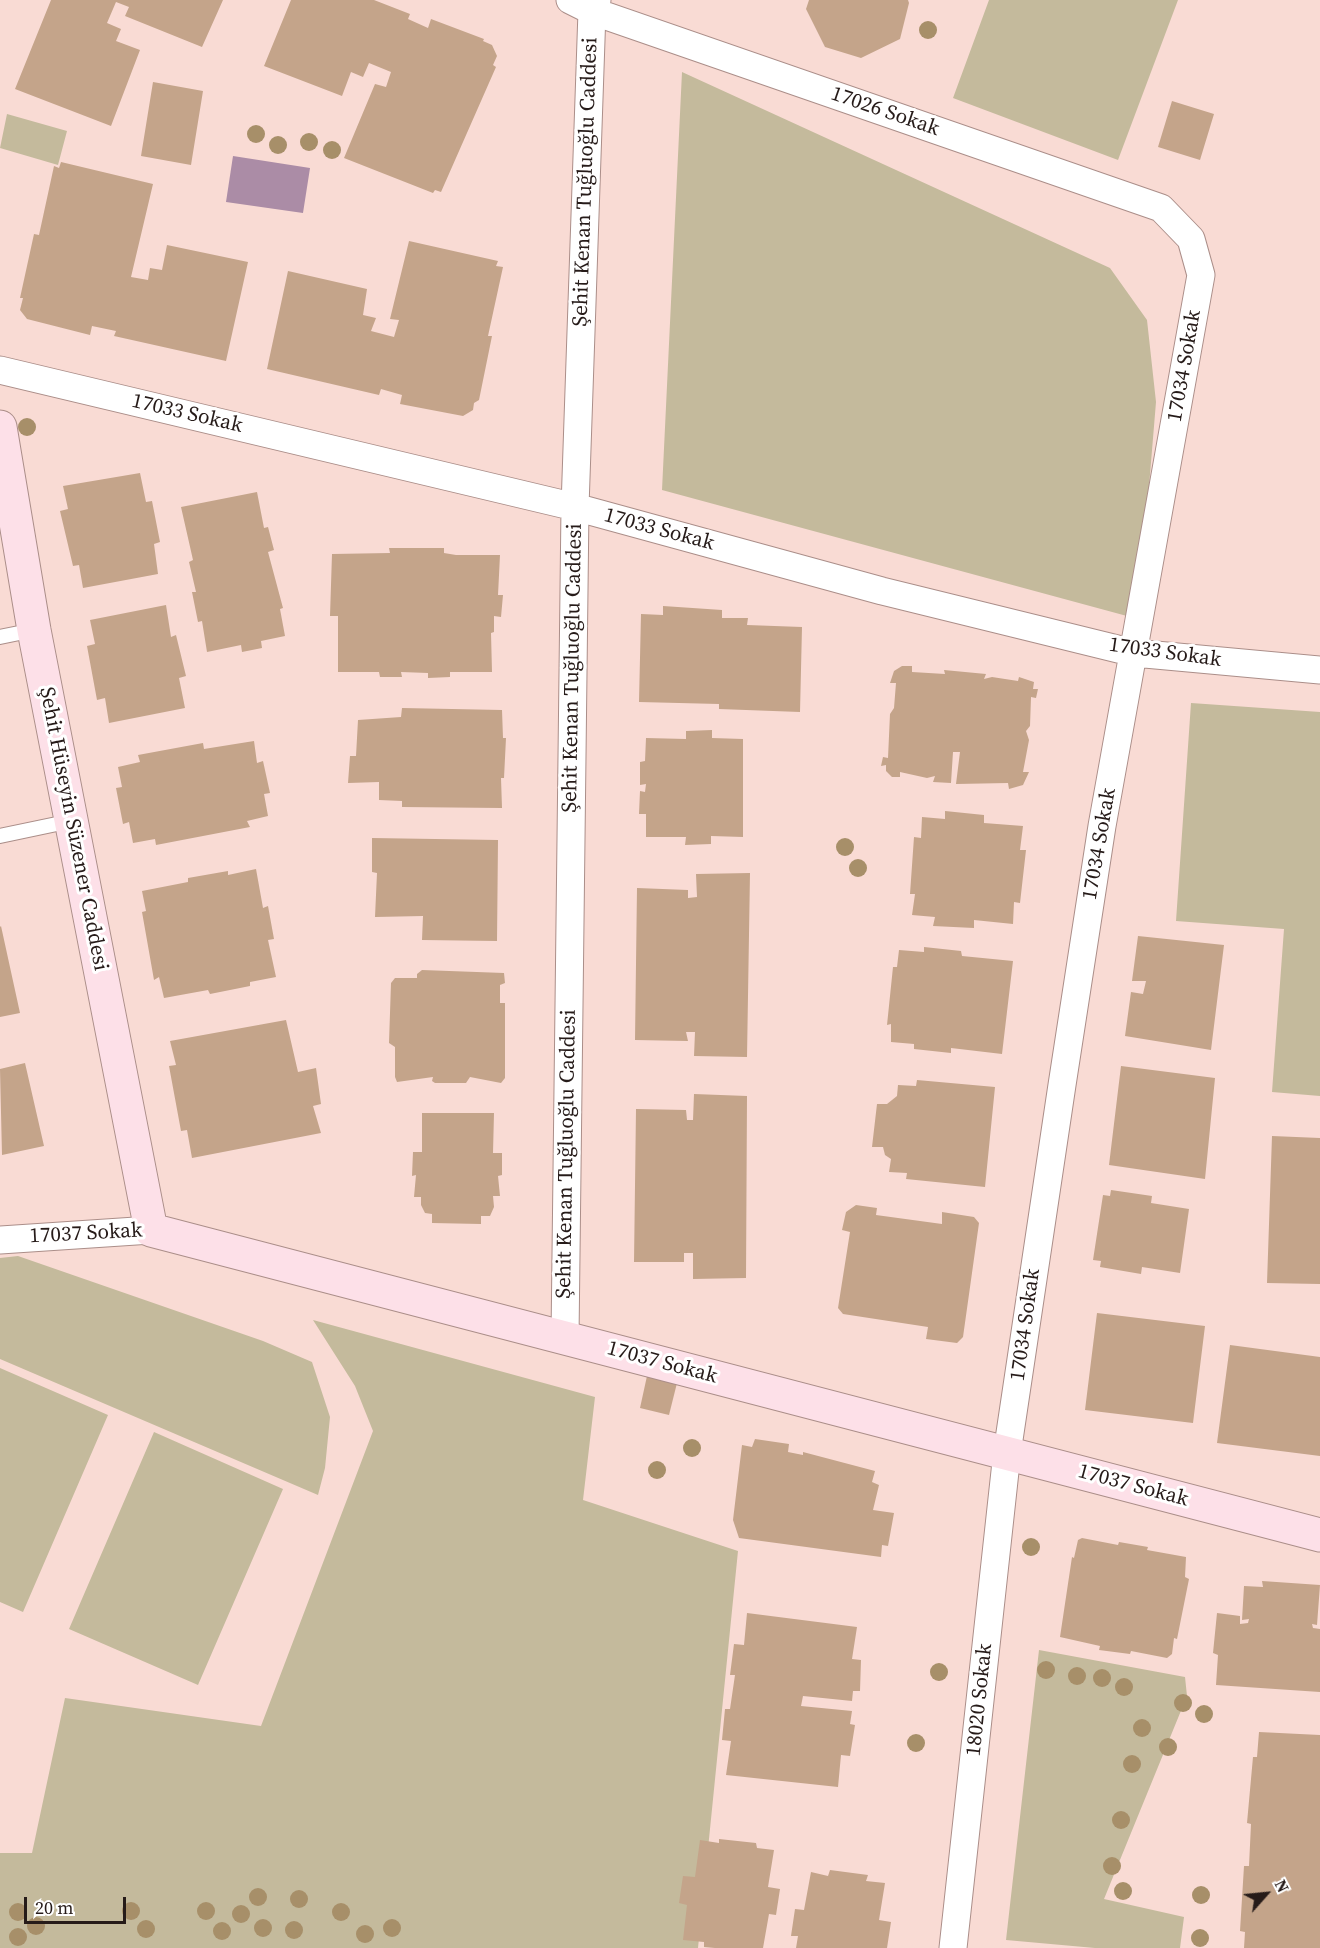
<!DOCTYPE html>
<html>
<head>
<meta charset="utf-8">
<style>
	body { margin:0 }
	#map { position:relative; width:1320px; height:1948px; overflow:hidden; background:#f9dbd4; font-family:"Source Serif 4",serif }
	canvas { display:block }
	.north { position:absolute; left:1236px; top:1864px; width:60px; height:60px; -webkit-text-stroke:4px #fff; paint-order:stroke; rotate:63deg; font-size:16px; font-weight:700; line-height:24px; text-align:center; color:#261b19 }
	.north::after { content:''; display:block; margin:auto; width:21px; height:27px; background:#261b19; clip-path:polygon(50% 0,100% 100%,50% 72%,0 100%) }
	.scale { position:absolute; left:24px; top:1897px; width:102px; height:27px; box-sizing:border-box; border:3px solid #261b19; border-top:0; padding-left:8px; font-size:18px; line-height:21px; white-space:nowrap; color:#261b19; -webkit-text-stroke:4px #fff; paint-order:stroke }
</style>
</head>
<body>
<div id="map">
<canvas width="1320" height="1948"></canvas>
<div class="north">N</div>
<div class="scale">20 m</div>
</div>
<script>
const ctx = document.querySelector('canvas').getContext('2d');
ctx.lineJoin = 'round';
function paint(path, color) {
  ctx.fillStyle = color;
  ctx.fill(path, 'evenodd');
}
function strokePath(path, color, width, dash) {
  ctx.strokeStyle = color;
  ctx.lineWidth = width;
  ctx.lineCap = dash ? 'butt' : 'round';
  ctx.setLineDash(dash || []);
  ctx.stroke(path);
}
function write(font, color, halo, rows, align = 'center') {
  ctx.font = font + ' "Source Serif 4",serif';
  ctx.lineWidth = 6;
  ctx.setLineDash([]);
  ctx.textBaseline = 'middle';
  ctx.strokeStyle = halo;
  ctx.fillStyle = color;
  for (const [text, x, y, turn = 0] of rows) {
    ctx.save();
    ctx.translate(x, y);
    ctx.rotate((+turn || 0) * Math.PI / 180);
    ctx.textAlign = isNaN(turn) ? turn : align;
    if (halo) ctx.strokeText(text, 0, 0);
    ctx.fillText(text, 0, 0);
    ctx.restore();
  }
}
const green = new Path2D(`
	M989,0H1178L1118,160L953,98Z
	M682,72L1110,268L1147,320L1156,402L1138,619L662,490Z
	M7,114L67,131L58,165L0,148Z
	M1191,703L1320,712V1096L1272,1092L1284,929L1176,921Z
	M18,1256L263,1341L312,1362L330,1417L325,1468L318,1495L0,1359V1258Z
	M313,1320L595,1397L583,1500L738,1551L698,1948H0V1853H32L65,1698L261,1726L373,1431L355,1386Z
	M0,1368L108,1415L23,1612L0,1602Z
	M154,1432L283,1489L198,1685L69,1629Z
	M1039,1650L1185,1677L1187,1696L1104,1899L1184,1917L1180,1948H1095L1006,1940Z`);
const water = new Path2D(`
	M233,156L310,168L303,213L226,202Z`);
const building = new Path2D(`
	M51,0H223L202,47L125,16L129,7L116,2L107,23L121,29L116,41L140,50L111,126L15,89Z
	M291,0H374L410,14L408,19L428,28L431,19L484,39L483,41L492,45L497,56L493,65L496,67L441,192L435,190L433,193L344,158L375,84L386,87L391,72L369,63L363,77L351,72L342,96L264,66Z
	M809,0H908L909,3L900,39L861,58L825,47L806,9Z
	M153,82L203,91L191,165L141,156Z
	M1172,101L1214,114L1200,160L1158,147Z
	M61,162L153,184L131,277L148,280L150,268L162,270L167,245L248,262L226,361L114,336L116,331L92,326L90,335L27,319L20,310L23,298H20L34,234L39,235L54,166L59,168Z
	M409,241L498,261L496,266L503,267L488,336H492L479,400L474,403L473,410L463,416L400,404L402,395L381,389L379,395L267,369L288,271L367,289L363,315L376,318L371,331L394,337L399,320L390,319Z
	M140,473L146,502L152,501L160,542L154,544L158,574L83,588L79,565L73,566L60,511L68,509L63,486Z
	M257,492L264,528L268,527L274,550L268,552L283,608L280,609L285,636L261,641L262,648L242,652L241,645L207,652L202,621L198,622L192,592H196L189,562L193,560L181,507Z
	M389,548H444V553L456,555H500L498,595H503L501,617L494,616V632L491,633L492,672H450V677L428,678V673L401,672L402,677H380L379,672H338V616H330L332,554L390,553Z
	M166,605L171,637L176,635L186,676L179,678L185,708L109,723L105,698L97,700L87,646L95,644L90,620Z
	M663,606L722,610V618H748L747,625L802,627L800,712L719,709V704L639,702L641,614L663,615Z
	M902,666H912V672L945,674L944,670L986,674L984,679L992,677L1018,681L1019,677L1034,682L1033,689H1038L1036,698L1031,697L1030,726L1026,731L1029,740L1023,772H1029L1023,785L1009,789L1008,783L956,784L960,752H953L951,783L933,782L935,776L927,778L900,772V777H892L886,771V765L881,766L883,757L888,758L890,714L894,708L896,683H890L894,671Z
	M402,708L502,710L503,738H506L504,778H501L502,808L402,807V801L379,800V782L348,783L350,756H356L358,720L401,717Z
	M712,730V738L743,739V837L711,836V844L685,845L686,837H646V814H639L640,791L645,792L646,784L640,785V762L645,761L646,738L686,739V731Z
	M254,741L257,763L263,761L270,793L264,794L268,816L247,821L250,827L156,845L155,839L133,843L129,822L123,824L116,788L122,787L118,767L140,762L138,755L203,743L204,749Z
	M945,811L984,815V823L1023,826L1020,850H1026L1020,903L1014,902L1013,924L974,920V928L933,926L935,917L912,915L915,894H910L914,837L921,838L922,817L945,819Z
	M372,838L498,840L497,941L422,940L423,916L375,917L377,873L372,872Z
	M256,869L263,908L268,906L274,939L268,940L276,977L250,982V986L210,994L208,990L164,998L159,977L154,980L142,912L146,911L142,891L188,882V878L228,871V875Z
	M750,873L747,1057L694,1056L695,1032H686L688,1041L635,1040L637,888L688,890V898L697,897L696,874Z
	M1,926L20,1013L0,1017V927Z
	M1138,936L1224,945L1211,1050L1125,1036L1131,992L1143,994L1146,981H1132Z
	M924,947L961,951L962,956L1013,961L1002,1054L951,1048V1053L914,1049V1044L891,1042V1024L887,1025L893,967H897L899,950L924,952Z
	M422,970L504,973L505,983L500,985V1003H505V1078L501,1083L470,1077L466,1083H435L432,1081L433,1077L397,1082L395,1077V1047L389,1043L391,983L395,978H417V974Z
	M286,1020L298,1072L316,1068L321,1104L313,1106L321,1133L192,1158L187,1130L181,1131L169,1066L176,1065L170,1041Z
	M25,1063L44,1146L2,1155L0,1069Z
	M1121,1066L1215,1078L1205,1179L1109,1165Z
	M917,1080L995,1087L985,1187L906,1179L907,1173L889,1172L891,1159L885,1155L883,1147H872L877,1104H887L897,1096L898,1085L916,1086Z
	M694,1094L747,1096L746,1278L693,1279V1253H684V1262H634L636,1109L686,1110L687,1120H693Z
	M422,1113H494L493,1153H502V1175L498,1176L500,1196H493L494,1207L490,1216H481V1224L432,1223V1214L425,1213L421,1205V1197H414L416,1175L412,1176L413,1152H422Z
	M1272,1136L1320,1138V1284L1267,1283Z
	M1111,1190L1152,1196L1151,1203L1189,1209L1180,1273L1142,1267L1141,1274L1100,1267L1101,1261L1093,1260L1103,1195L1110,1196Z
	M856,1205L877,1208L876,1215L942,1224V1212L974,1217L979,1223L963,1337L957,1343L926,1339L928,1327L843,1314L838,1308L850,1232L842,1230L846,1212Z
	M1097,1313L1205,1326L1193,1423L1085,1410Z
	M1230,1345L1320,1357V1456L1217,1443Z
	M647,1376L677,1383L669,1415L640,1408Z
	M755,1439L789,1444L788,1452L803,1455V1452L875,1471L872,1482L879,1485L873,1510L894,1513L888,1546L882,1545L881,1557L739,1538L733,1520L742,1445L752,1447Z
	M1082,1538L1118,1545L1119,1542L1148,1547L1147,1550L1186,1557L1185,1577L1189,1579L1177,1639L1174,1638L1172,1654L1167,1658L1131,1651L1130,1654L1099,1650L1100,1646L1060,1637L1072,1557L1074,1558L1078,1540Z
	M1262,1581L1320,1585L1317,1625L1312,1624L1313,1628L1320,1629V1692L1216,1685L1218,1655L1213,1653L1217,1613L1240,1616V1624L1248,1623L1249,1619L1242,1620L1244,1586L1263,1587Z
	M747,1613L857,1627L852,1659L861,1660L860,1691H853L852,1701L803,1696L801,1706L852,1711L850,1724L855,1725L850,1756L841,1755L838,1787L726,1775L731,1741L722,1740L725,1709H730L735,1675H730L734,1644L744,1645Z
	M1259,1732L1320,1735V1948H1244L1245,1932L1240,1931L1244,1866H1249L1251,1824L1247,1823L1253,1757H1257Z
	M719,1839L756,1843L757,1848L774,1850L768,1887L780,1889L776,1915L769,1914L763,1948H715L704,1947V1942L683,1940L687,1905L679,1903L683,1876L695,1877L700,1840L719,1843Z
	M830,1870L868,1875L866,1881L885,1883L879,1920L891,1922L887,1948H796L798,1936H791L795,1909L804,1910L811,1872L828,1876Z`);
const lane = new Path2D(`
	M0,637L34,630
	M0,836L71,821`);
const street = new Path2D(`
	M570,0L592,11L1161,208L1191,239L1201,275L1102,826L1062,1085L1007,1453L953,1948
	M0,370L575,507L882,591L1134,653L1320,670
	M0,1240L151,1230
	M565,1337L575,507L592,11L597,0`);
const secondary = new Path2D(`
	M0,427L34,630L151,1230L1320,1535`);
const trees = [
	[928,30],
	[256,134],
	[309,142],
	[278,145],
	[332,150],
	[27,427],
	[845,847],
	[858,868],
	[692,1448],
	[657,1470],
	[1031,1547],
	[1046,1670],
	[939,1672],
	[1077,1676],
	[1102,1678],
	[1124,1687],
	[1183,1703],
	[1204,1714],
	[1142,1728],
	[916,1743],
	[1168,1747],
	[1132,1764],
	[1121,1820],
	[1112,1866],
	[1123,1891],
	[1201,1895],
	[258,1897],
	[299,1899],
	[131,1911],
	[206,1911],
	[18,1912],
	[341,1912],
	[241,1914],
	[36,1926],
	[263,1928],
	[392,1928],
	[146,1929],
	[294,1930],
	[222,1931],
	[365,1934],
	[18,1937],
	[1200,1938]
];
const streetNames = [
	["17026 Sokak",885,112,19],
	["Şehit Kenan Tuğluoğlu Caddesi",586,182,-88],
	["17034 Sokak",1185,366,-80],
	["17033 Sokak",187,414,13],
	["17033 Sokak",659,530,15],
	["17033 Sokak",1165,653,8],
	["Şehit Kenan Tuğluoğlu Caddesi",573,668,-89],
	["Şehit Hüseyin Süzener Caddesi",73,829,79],
	["17034 Sokak",1100,844,-80],
	["Şehit Kenan Tuğluoğlu Caddesi",567,1154,-89],
	["17037 Sokak",86,1234,-3],
	["17034 Sokak",1026,1325,-82],
	["17037 Sokak",662,1363,15],
	["17037 Sokak",1133,1486,15],
	["18020 Sokak",980,1700,-84]
];
paint(green, '#c4ba9c');
paint(water, '#ab8ca6');
paint(building, '#c4a48a');
strokePath(lane, '#ab8e89', 16);
strokePath(street, '#ab8e89', 29);
strokePath(secondary, '#ab8e89', 35);
strokePath(lane, '#fff', 14);
strokePath(street, '#fff', 27);
strokePath(secondary, '#fde0e8', 33);
ctx.fillStyle = '#a78f69';
for (const [x, y] of trees) {
  ctx.beginPath();
  ctx.arc(x, y, 9, 0, 2 * Math.PI);
  ctx.fill();
}
write('21px', '#261b19', '#fff', streetNames);
</script>
</body>
</html>
